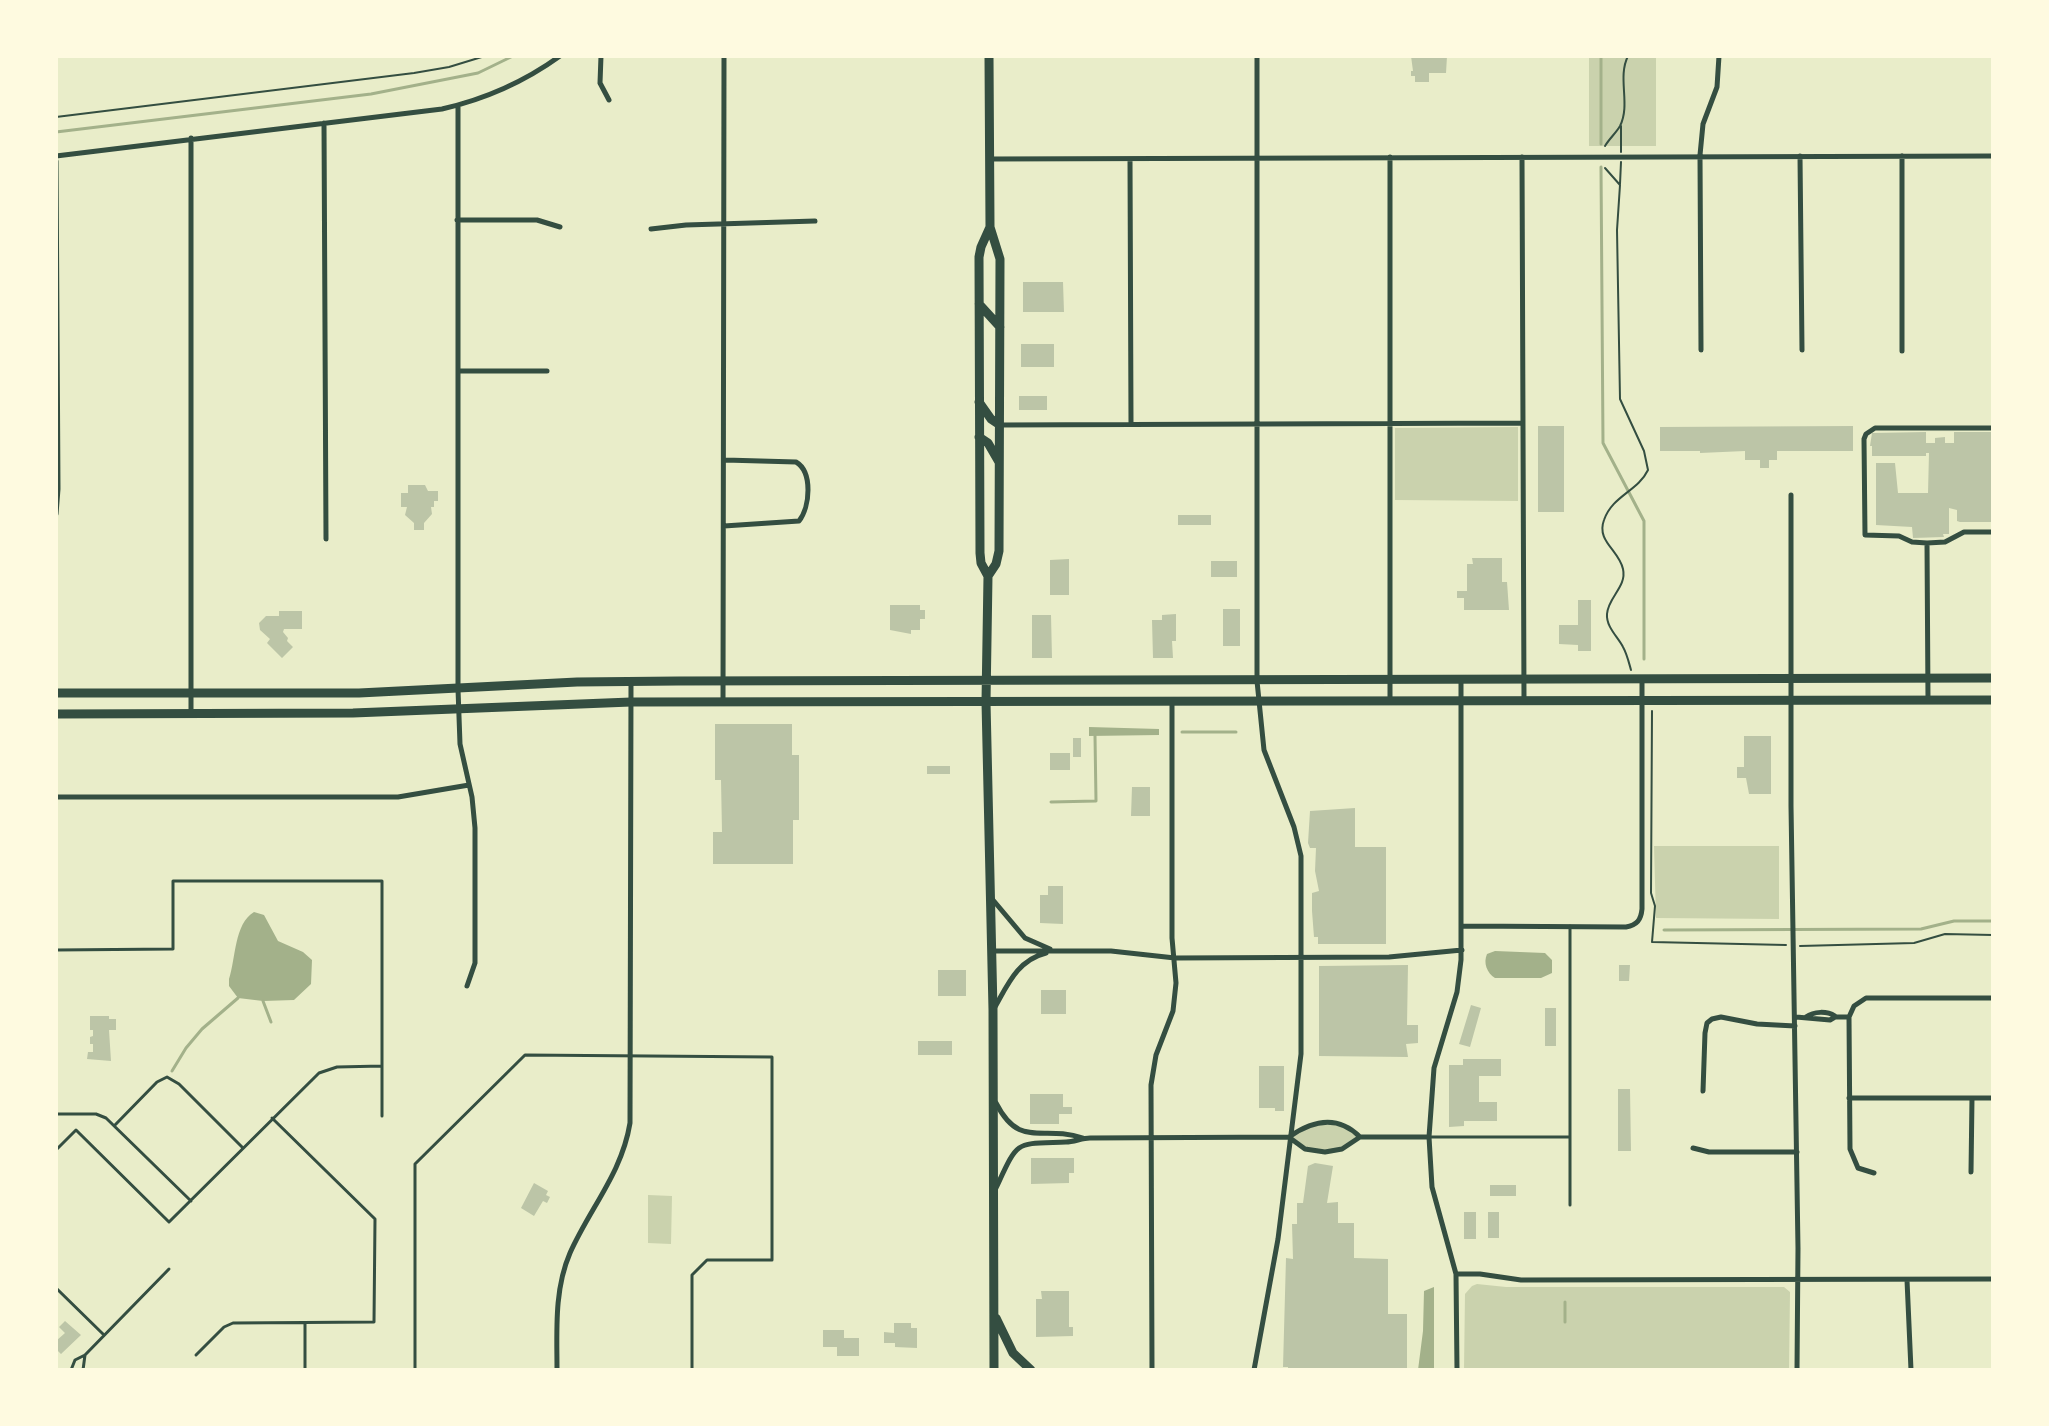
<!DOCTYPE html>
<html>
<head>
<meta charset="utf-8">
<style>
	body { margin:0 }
	#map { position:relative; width:2049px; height:1426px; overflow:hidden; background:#e9edc9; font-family:Helvetica,sans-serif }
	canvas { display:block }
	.frame { position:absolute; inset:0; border:58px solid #fefae0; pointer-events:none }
</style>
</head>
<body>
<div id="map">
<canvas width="2049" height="1426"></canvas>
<div class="frame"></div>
</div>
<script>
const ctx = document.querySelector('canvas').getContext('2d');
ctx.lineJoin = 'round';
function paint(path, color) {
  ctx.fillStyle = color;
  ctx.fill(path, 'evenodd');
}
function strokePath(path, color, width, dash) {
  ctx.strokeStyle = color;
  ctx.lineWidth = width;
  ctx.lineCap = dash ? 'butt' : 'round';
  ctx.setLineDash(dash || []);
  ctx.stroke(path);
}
const green = new Path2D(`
	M1589,56H1656V146H1589Z
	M1518,427V501L1395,500V428Z
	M1654,846H1779V919L1656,918Z
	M1334,1122L1360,1137C1335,1156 1314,1155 1289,1137L1309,1124Z
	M648,1195L672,1196L671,1244L648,1243Z
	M1477,1284L1506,1287H1784L1790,1292L1789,1370H1464L1465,1294L1472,1286Z`);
const water = new Path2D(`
	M1089,727L1159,729V735L1089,736Z
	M254,912L264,915L278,941L303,952L312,960L311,984L294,1000L263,1001L238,998L229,986V979C236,958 234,924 254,912Z
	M1495,951L1545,953L1552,960V973L1541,978H1495C1487,973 1483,963 1487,954Z
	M1434,1287V1370H1418L1423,1331L1424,1291Z`);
const stream = new Path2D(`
	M1601,56V144
	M56,132L371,94L478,73L513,56
	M1601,167L1603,443L1644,521V659
	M1182,732H1236
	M1051,802L1096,801L1095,736
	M1664,930L1921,929L1954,921H1993
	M263,1001L271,1022
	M172,1071L186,1048L202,1029L238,998
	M1565,1322V1302`);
const building = new Path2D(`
	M1411,56H1447L1446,73H1429V82H1415V76H1411V71H1413Z
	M1023,282H1063L1064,312H1023Z
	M1021,344H1054V367H1021Z
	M1019,396H1047V410H1019Z
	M1538,426H1564V512H1538Z
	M1853,426V451H1777V460H1769V468H1760V460H1745V451L1700,453V451H1660V427Z
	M1926,432V443H1935V438L1945,437V443H1954V432H1993V522H1960L1957,521V510L1949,508V534H1943L1944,537L1913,538L1912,527L1876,525V463H1895L1898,493H1928L1929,453H1926V456H1872V446H1870L1872,433Z
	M408,485H425L428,491H438V501H434V507H431L432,514L424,523V530H414V523L405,515L407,507H401V493H408Z
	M1178,515H1211V525H1178Z
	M1472,558H1502V582H1507L1509,610H1464V598H1457V591H1467V564H1473Z
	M1069,559V595H1050V560Z
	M1211,561H1237V577H1211Z
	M1578,600H1591V651H1578V645L1559,644V625H1578Z
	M890,605H920V610H925V619H920V630H911V634L890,630Z
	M1223,609H1240V646H1223Z
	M279,611H302V629H284L283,632L288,638L287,641L293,647L282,658L267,643L270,639L260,630L259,623L266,616H279Z
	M1176,614V641H1172L1173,658H1153L1152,620H1162V615Z
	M1032,615H1051L1052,658H1032Z
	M715,724H792V755H799V820H793V864H713V832H722L721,780H715Z
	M1744,736H1771V794H1749L1746,778H1737V767H1744Z
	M1073,738H1081V757H1073Z
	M1050,753H1070V770H1050Z
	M927,766H950V774H927Z
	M1132,787H1150V816H1131Z
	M1355,808V847H1386V944H1318V937H1314L1312,911V893L1319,891L1315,871L1316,848H1310L1308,843L1310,811Z
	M1048,886H1063V924L1040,923V895H1048Z
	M1408,965L1407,1025H1418V1043L1406,1044L1408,1057L1319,1056V966Z
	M1619,965H1630L1629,981H1619Z
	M938,970H966V996H938Z
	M1041,990H1066V1014H1041Z
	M1471,1005L1481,1008L1470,1047L1459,1044Z
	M1545,1008H1556V1046H1545Z
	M90,1016H109V1019H116V1030H109L111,1061L87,1059L88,1052H93V1044H90V1037L93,1036V1030H90Z
	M918,1041H952V1055H918Z
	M1463,1059H1501V1076H1479V1102H1497V1121H1464V1126L1449,1127V1065H1463Z
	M1259,1066H1284V1111H1275V1108H1259Z
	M1618,1089H1630L1631,1151H1618Z
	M1030,1094H1063V1107H1072V1114H1059V1124H1030Z
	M1031,1158H1074V1173H1069V1183L1031,1184Z
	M1315,1163L1333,1166L1327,1203L1338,1202V1223H1354V1258L1388,1259V1314H1407V1370H1288V1367H1283L1286,1258L1293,1259L1292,1224H1297V1203H1303L1308,1166Z
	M534,1183L548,1191L546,1195L550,1197L547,1203L543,1201L534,1216L521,1208Z
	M1490,1185H1516V1196H1490Z
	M1464,1212H1476V1239H1464Z
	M1488,1212H1499V1238H1488Z
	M1041,1291H1069V1327H1073V1336L1036,1337V1299H1042Z
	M65,1321L81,1335L61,1354L56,1349V1341L65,1333L59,1327Z
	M894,1323H911V1328H917V1348L895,1347V1343H884V1332L894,1333Z
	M823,1330H844V1338H859V1356H837V1347H823Z`);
const path = new Path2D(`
	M56,117L414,73L449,67L485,56
	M1621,126V152
	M1605,146C1609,139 1616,133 1620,126C1631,104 1617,78 1628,56
	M1605,168L1620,185L1617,230L1620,399L1644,451L1648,470C1638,491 1612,496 1604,520C1596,541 1619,550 1623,569C1627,587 1608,597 1607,614C1606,627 1618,637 1623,647C1627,654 1629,663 1631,670
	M1620,184L1621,162
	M1652,711L1651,893L1655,906L1652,942L1786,945
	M1800,946L1914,943L1945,934L1993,935`);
const service = new Path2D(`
	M1570,926V1205
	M56,950L173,949V881H382V1116
	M56,1114H96L106,1118L191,1201
	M115,1125L157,1082L167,1077L179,1084L243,1148
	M1429,1137H1569
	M56,1150L76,1130L169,1222L319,1073L337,1067L382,1066
	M56,1288L104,1335
	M305,1323V1370
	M196,1355L224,1327L233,1323L374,1322L375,1219L272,1118
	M71,1370L75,1360L85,1355L169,1269
	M83,1370L85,1355
	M415,1370V1164L525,1055L772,1057V1260H707L692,1275V1370`);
const minor = new Path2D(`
	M601,56L600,83L609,100
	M458,106V689L460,744L472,797L475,828V963L467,986
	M324,123L326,539
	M191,138V713
	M56,156L442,109C486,99 524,82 560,56
	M1800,156L1802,350
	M1902,156V351
	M1522,157L1524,700
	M991,159L1993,156
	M1130,159L1131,424
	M56,161L58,489L56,514
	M457,220H537L560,227
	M651,229L686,225L815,221
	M1701,350L1700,155L1703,124L1717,87L1719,56
	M458,371H547
	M1001,425L1523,423
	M1993,428H1875L1866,434L1864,439L1865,535L1899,536L1912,542L1927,543L1945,542L1964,532H1993
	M1791,495V806L1798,1248L1797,1370
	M724,526L799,521C810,507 813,472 796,462L725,460
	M1927,543L1928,700
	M1390,700V157
	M723,701L724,56
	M56,797H398L469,785
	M993,900L1025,938L1050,949
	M1462,926L1626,927C1637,925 1641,920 1642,909V679
	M992,951H1111L1175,958L1389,957L1462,950
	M995,1007C1008,984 1018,960 1046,953
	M1796,1017L1830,1020L1835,1017H1849
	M1806,1017C1814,1011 1827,1011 1835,1016
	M1703,1091L1705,1033L1707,1023L1712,1019L1721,1017L1757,1024L1795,1026
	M1849,1098H1993
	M996,1103C1020,1150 1042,1124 1083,1138
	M1290,1138L1305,1149L1325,1152L1342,1149L1360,1137H1429
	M1693,1148L1709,1152H1797
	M1971,1172L1972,1098
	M1874,1173L1858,1168L1850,1149L1849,1017L1854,1006L1866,998H1993
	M996,1188C1019,1139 1014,1144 1066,1142C1074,1142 1082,1138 1090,1138L1289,1137C1313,1120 1338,1115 1360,1137
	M1456,1274H1480L1521,1280L1993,1279
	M1907,1280L1911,1370
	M557,1370C557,1331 554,1290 570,1253C590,1208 622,1173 630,1123L631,682
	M1152,1370L1151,1085L1156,1055L1173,1011L1176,983L1172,938V702
	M1254,1370L1278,1239L1301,1054V856L1294,827L1264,750L1257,681V56
	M1457,1370L1456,1274L1432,1187L1429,1137L1434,1068L1457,992L1461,960V681`);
const primary = new Path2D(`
	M990,227L981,247L979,257L980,553L981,563L988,576L986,702L993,1010L994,1370
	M979,304L1000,327
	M979,402L991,419L1000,425
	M979,437L988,443L999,462
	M988,576L996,564L999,551L1000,259L990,227L989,56
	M56,693H359L577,682L678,681L1993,678
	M56,714L353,713L631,702L1993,700
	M996,1318L1013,1353L1031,1370`);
paint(green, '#cad2ad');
paint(water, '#a3b18a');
strokePath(stream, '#a3b18a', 3);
paint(building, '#bcc5a7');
strokePath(path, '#344e41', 2);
strokePath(service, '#344e41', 3);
strokePath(minor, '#344e41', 5);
strokePath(primary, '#344e41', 9);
</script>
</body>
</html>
